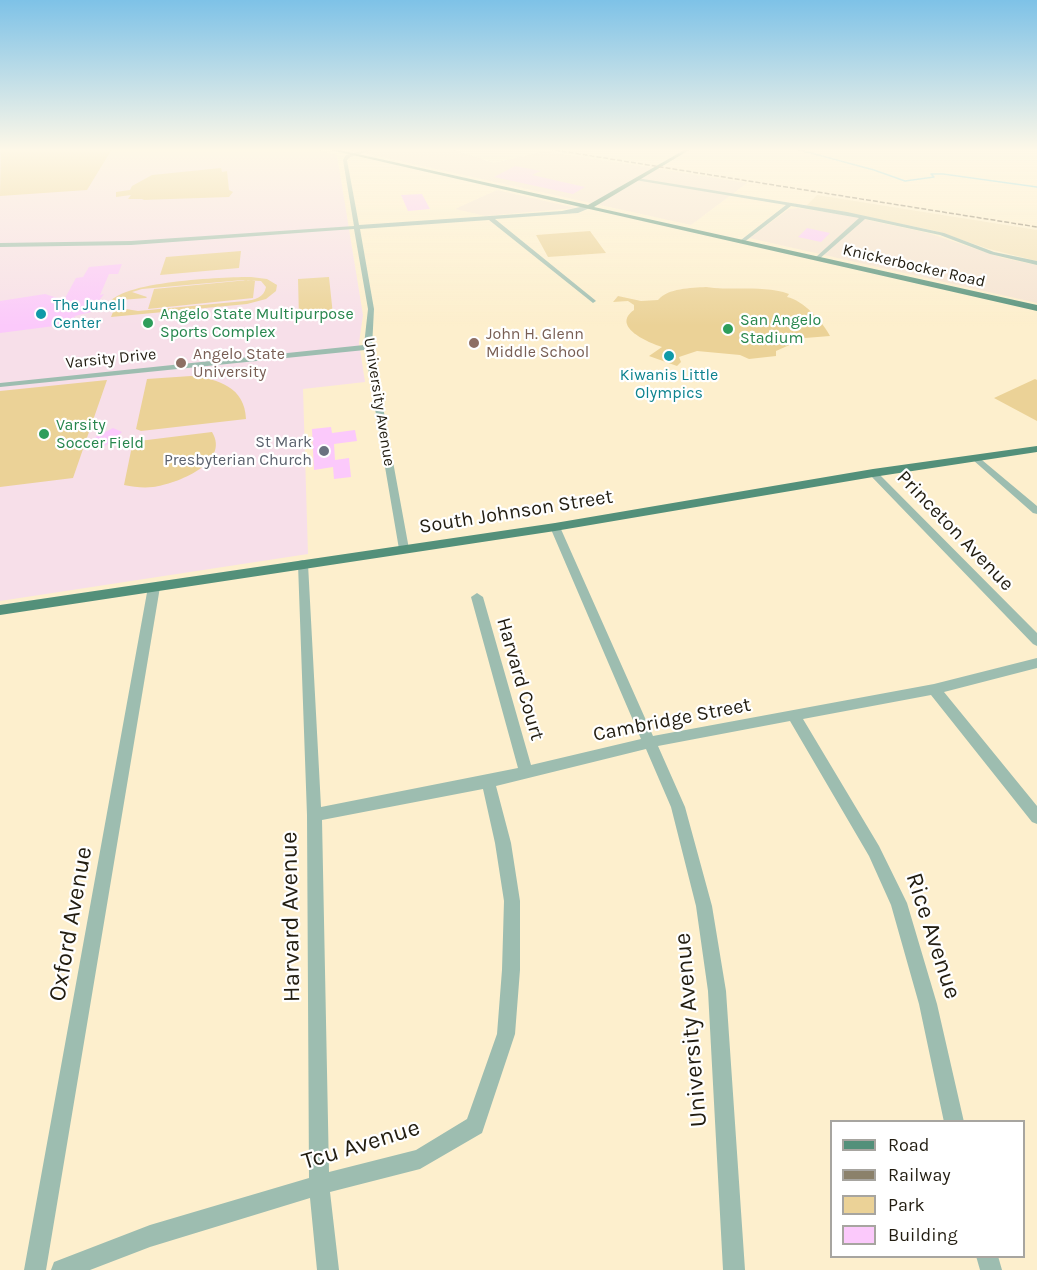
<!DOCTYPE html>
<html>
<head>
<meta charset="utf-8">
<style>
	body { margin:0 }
	#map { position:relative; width:1037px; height:1270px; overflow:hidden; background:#fdefcd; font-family:Karla,sans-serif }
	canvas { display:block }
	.legend { position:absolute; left:830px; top:1120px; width:195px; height:138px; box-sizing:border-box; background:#fff; border:2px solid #a7a5a0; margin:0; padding:8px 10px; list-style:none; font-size:18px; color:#221d11 }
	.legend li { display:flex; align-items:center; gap:12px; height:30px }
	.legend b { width:30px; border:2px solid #a7a5a0 }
</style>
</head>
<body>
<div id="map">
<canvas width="1037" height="1270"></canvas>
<ul class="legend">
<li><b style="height:8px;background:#53907a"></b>Road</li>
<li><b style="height:8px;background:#8b816b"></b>Railway</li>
<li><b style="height:16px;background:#ebd297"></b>Park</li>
<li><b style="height:16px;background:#fbc9fb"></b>Building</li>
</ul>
</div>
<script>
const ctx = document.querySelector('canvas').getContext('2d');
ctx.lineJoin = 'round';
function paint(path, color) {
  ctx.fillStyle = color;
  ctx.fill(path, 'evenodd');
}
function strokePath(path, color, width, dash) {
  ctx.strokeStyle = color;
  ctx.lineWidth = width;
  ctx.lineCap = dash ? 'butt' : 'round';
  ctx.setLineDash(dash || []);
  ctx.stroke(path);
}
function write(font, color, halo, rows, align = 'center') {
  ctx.font = font + ' Karla,sans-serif';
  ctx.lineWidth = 4.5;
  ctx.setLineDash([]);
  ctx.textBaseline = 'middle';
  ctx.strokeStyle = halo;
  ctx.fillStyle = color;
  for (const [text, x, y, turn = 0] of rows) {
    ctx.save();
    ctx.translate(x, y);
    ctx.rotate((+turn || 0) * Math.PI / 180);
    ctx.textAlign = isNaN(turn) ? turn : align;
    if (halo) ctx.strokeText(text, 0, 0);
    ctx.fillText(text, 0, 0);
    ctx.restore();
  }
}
const commercial = new Path2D(`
	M345,149H451L494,163L545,151L747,183L691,225Z
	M497,190L576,208L485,216L455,209Z
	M798,208L840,214L928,233L1003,258L1037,265V303L749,238L789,209Z`);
const built = new Path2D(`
	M817,195L1037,230V261L989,249L932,230L806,206Z`);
const education = new Path2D(`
	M0,149H315L337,155L363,315L359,343L365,382L303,389L308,554L0,601Z`);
const green = new Path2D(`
	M1,149H112L87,190L0,196Z
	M221,168L222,172L227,171L229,190L233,192L229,197L142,200L144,199H128L131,195L116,197V192L130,190L132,186L152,175Z
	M590,231L606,253L548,257L536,235Z
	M241,251L239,268L160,275L166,257Z
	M251,277L267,279L277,285L276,291L266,299L247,304L111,317L113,312L108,305C117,281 225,277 251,277ZM243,280L261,281L266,287C264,298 254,300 245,301L138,311L120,308L116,304L123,296L121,300L146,298L147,297L132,292L142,289Z
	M329,277L333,315L299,318L298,279Z
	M248,280L255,281L253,298L148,309L154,289Z
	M706,287C734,291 763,285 789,294L787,297C803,300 823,322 830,336L805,338L776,351V356L749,359L740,355L697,351L679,357L681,362L677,366L649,356L662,347C650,343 610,327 634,310V305L628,301L613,302L618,296L641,301L658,300C668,288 691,288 706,287Z
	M191,376C218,379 245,387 246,419L141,431L136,429L147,379Z
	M1035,379L1037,380V421L994,398Z
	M107,380L73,478L0,487V391Z
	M212,432C231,463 176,484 153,487C143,488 134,487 124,485L132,446L139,441Z`);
const stream = new Path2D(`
	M796,149L874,170L905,181L934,177L931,174H943L1037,187`);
const building = new Path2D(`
	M515,166L541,171L532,175L585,187L573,194L494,177Z
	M422,194L430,209L408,211L401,195Z
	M807,228L830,233L821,242L798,237Z
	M122,264L118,274H109L100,295L104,294L91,312L75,316L70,324L0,333V301L45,294L64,300L76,278L83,277L89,267Z
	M331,427L332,433L355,430L357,441L334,444L335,460L349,458L351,477L334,479L333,467L314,470L312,429Z
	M113,428L122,432L118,436L120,437L101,448L88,441Z`);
const minor = new Path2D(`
	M370,149H376L350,157L347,160L359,225L562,211L589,205L592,207L578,213L495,219L595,300L596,301L593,303L489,220L360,229L374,309L372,347L409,549L408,552L404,553L399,549L365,350L0,387V383L364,345L368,309L354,229L131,245L0,247V243L131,241L354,226L343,160L346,155Z
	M637,178L847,212L944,233L994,252L1037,261V265L990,254L940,235L865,219L818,260L816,257L859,218L791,206L743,243L741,240L786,205L635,180Z
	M976,455L1037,506V514L1033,513L973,460V456Z
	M873,470L876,471L1037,633V646L1033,644L870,475V471Z
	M555,524L560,527L653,736L934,684L1037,658V668L944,692L1037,806V824L1032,822L931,695L803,719L879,846L907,903L937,1004L964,1122H944L919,1004L891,905L869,856L790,721L658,746L685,807L712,906L726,991L745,1270H723L708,991L696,906L671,807L646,749L496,786L511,843L520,901V970L515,1034L482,1133L420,1169L330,1192L339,1270H317L310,1198L150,1247L90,1270H51L54,1262L150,1225L309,1178L307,815L298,564L299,561L303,560L308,564L321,807L518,768L471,597L477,593L483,597L531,765L641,739L550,527ZM483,789L495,843L504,901L502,970L497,1034L467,1119L416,1150L329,1172L322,820Z
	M154,583L160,587L46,1270H24L148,587Z
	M976,1256H998L1002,1270H980Z`);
const major = new Path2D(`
	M326,149H335L588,205L686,149H691L594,207L1037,305V311Z
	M1037,446V452L873,477L555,531L0,615V605L555,523L873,469Z`);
const rail = new Path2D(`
	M548,149L1037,227`);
const markers = [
	[41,314,6,"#0f9aa8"],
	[148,323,6,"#2e9e5b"],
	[728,329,6,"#2e9e5b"],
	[474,343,6,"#8d6e63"],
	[669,356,6,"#0f9aa8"],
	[181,363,6,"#8d6e63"],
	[44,434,6,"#2e9e5b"],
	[324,451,6,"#6b7280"]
];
const farStreetnames = [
	["Knickerbocker Road",914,266,13],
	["Varsity Drive",111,359,-6],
	["University Avenue",379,402,81]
];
const farCulturenames = [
	["The Junell",53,305],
	["Center",53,323],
	["Kiwanis Little",669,375,"center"],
	["Olympics",669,393,"center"]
];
const farLeisurenames = [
	["Angelo State Multipurpose",160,314],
	["Sports Complex",160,332],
	["San Angelo",740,320],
	["Stadium",740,338],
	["Varsity",56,425],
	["Soccer Field",56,443]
];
const farEducationnames = [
	["John H. Glenn",486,334],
	["Middle School",486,352],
	["Angelo State",193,354],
	["University",193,372]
];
const farWorshipnames = [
	["St Mark",312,442],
	["Presbyterian Church",312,460]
];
const streetNames = [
	["South Johnson Street",516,512,-9],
	["Princeton Avenue",955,531,46],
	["Harvard Court",520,679,74],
	["Cambridge Street",672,720,-11]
];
const nearStreetnames = [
	["Harvard Avenue",291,917,-91],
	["Oxford Avenue",71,924,-80],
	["Rice Avenue",933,936,72],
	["University Avenue",691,1030,-95],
	["Tcu Avenue",361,1145,-17]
];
paint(commercial, '#f5e3d2');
paint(built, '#f4e3bb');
paint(education, '#f7dfe9');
paint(green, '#ebd297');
strokePath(stream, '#80d6e5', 1.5);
paint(building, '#fbc9fb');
paint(minor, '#9dbdb0');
paint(major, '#53907a');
strokePath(rail, '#8b816b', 1.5, [5, 2]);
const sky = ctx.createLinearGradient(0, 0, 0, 326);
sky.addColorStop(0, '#7ec2e7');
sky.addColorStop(0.46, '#fef8e8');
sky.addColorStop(1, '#fef8e800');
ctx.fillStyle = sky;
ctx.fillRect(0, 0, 1037, 326);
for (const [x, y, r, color] of markers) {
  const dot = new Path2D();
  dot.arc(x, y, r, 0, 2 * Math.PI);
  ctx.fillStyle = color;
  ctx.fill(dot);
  strokePath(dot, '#fff', 2);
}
write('16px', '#221d11', '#fff', farStreetnames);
write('16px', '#0d838f', '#fff', farCulturenames, 'left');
write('16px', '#27864d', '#fff', farLeisurenames, 'left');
write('16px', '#785e54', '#fff', farEducationnames, 'left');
write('16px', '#5b616d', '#fff', farWorshipnames, 'right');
write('20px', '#221d11', '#fff', streetNames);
write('24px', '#221d11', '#fff', nearStreetnames);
</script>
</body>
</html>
